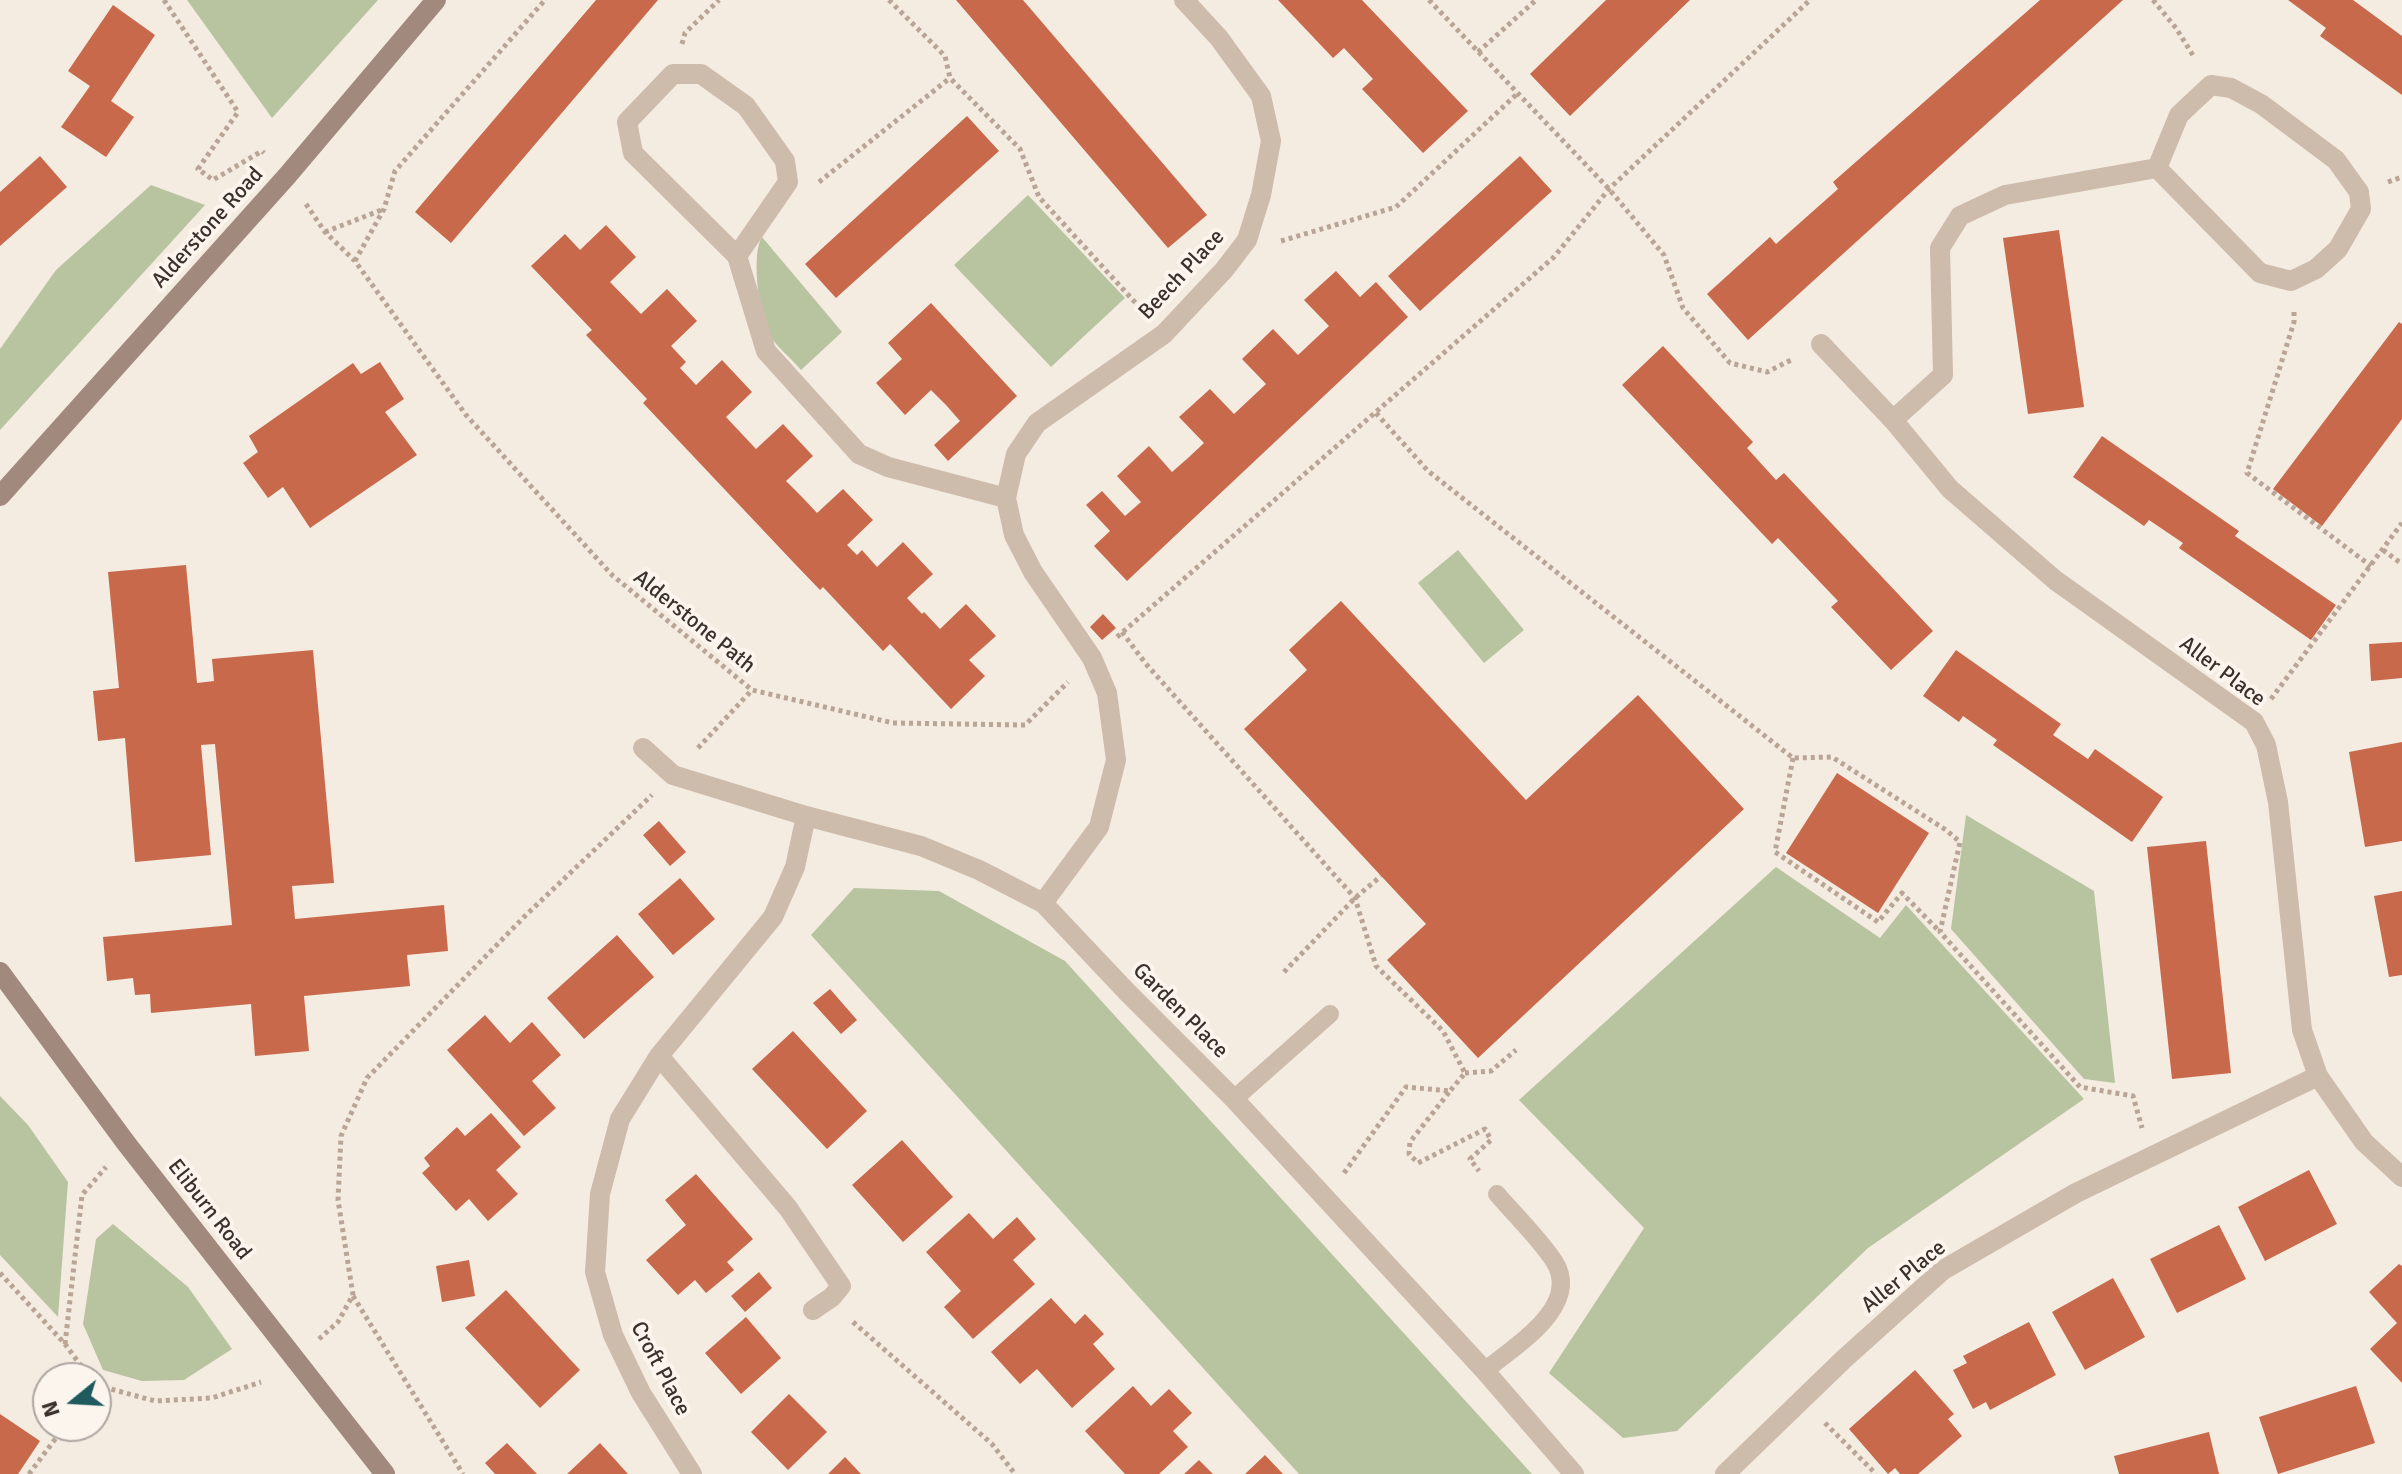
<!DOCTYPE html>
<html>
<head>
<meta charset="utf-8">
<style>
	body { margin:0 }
	#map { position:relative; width:2402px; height:1474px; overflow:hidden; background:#f4ebe1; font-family:Signika,sans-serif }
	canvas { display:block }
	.north { position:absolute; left:32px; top:1362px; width:80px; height:80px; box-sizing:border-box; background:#fbf5ee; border:2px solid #aea6a0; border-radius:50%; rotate:252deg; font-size:22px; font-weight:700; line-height:32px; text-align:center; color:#3b302b }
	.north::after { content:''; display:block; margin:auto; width:28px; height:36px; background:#1f5a5e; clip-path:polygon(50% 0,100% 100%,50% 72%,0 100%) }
</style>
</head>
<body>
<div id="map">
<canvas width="2402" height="1474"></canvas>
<div class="north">N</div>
</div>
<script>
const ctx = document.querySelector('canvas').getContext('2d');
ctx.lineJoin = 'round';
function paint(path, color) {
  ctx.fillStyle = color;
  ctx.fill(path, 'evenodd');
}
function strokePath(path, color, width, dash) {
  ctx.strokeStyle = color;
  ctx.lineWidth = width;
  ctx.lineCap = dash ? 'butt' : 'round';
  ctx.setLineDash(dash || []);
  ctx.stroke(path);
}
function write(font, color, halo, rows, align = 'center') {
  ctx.font = font + ' Signika,sans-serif';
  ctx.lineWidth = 8;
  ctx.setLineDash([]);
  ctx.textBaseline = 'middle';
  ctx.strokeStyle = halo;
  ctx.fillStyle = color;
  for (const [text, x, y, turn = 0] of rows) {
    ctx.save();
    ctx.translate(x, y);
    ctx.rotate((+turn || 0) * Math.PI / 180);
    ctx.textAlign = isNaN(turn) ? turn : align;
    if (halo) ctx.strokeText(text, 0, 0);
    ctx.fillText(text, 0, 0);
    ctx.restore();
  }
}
const green = new Path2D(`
	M187,0H378L272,118Z
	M151,185L205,205L0,430V349L56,270Z
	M1028,195L1125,298L1051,367L954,265Z
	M762,237L842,332L801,370C791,358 774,345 767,331C759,313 751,253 762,237Z
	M1458,550L1524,630L1484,663L1418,583Z
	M1966,815L2094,891L2115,1083L2084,1079L1951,929Z
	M1776,867L1880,938L1906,905L2084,1099L1868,1248L1677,1431L1623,1438L1549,1373L1644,1228L1519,1100Z
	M854,888L939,891L1065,961L1532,1474H1299L811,935Z
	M0,1096L28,1125L68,1182L58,1317L0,1255Z
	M113,1224L188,1287L232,1349L184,1380L142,1381L103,1370L83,1324L96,1239Z`);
const building = new Path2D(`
	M596,0H658L451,243L415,212Z
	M956,0H1023L1207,215L1168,248Z
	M1278,0H1362L1468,111L1423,153L1362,89L1373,79L1344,48L1333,58Z
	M1606,0H1690L1570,116L1530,74Z
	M2040,0H2123L1748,340L1707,294L1770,237L1776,244L1838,189L1833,182Z
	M2288,0H2353L2402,36V95L2320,36L2326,28Z
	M113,5L155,35L111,101L134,117L106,157L61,127L90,86L68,71Z
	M967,116L999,151L836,298L805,264Z
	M40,156L67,187L0,246V192Z
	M1520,156L1552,191L1420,311L1388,276Z
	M606,225L636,257L610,282L641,314L667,289L697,321L671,346L686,362L680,368L696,385L722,360L752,392L726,417L756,449L783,424L813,456L786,481L802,497L817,513L843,489L873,520L847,545L857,555L862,550L877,567L903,542L933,574L907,598L922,614L924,612L940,629L966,604L996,636L969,660L985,676L951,709L890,644L883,651L823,587L820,590L795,564L643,403L647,399L586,335L592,330L531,266L565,234L580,250Z
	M2059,230L2084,407L2028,414L2003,238Z
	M1336,271L1360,297L1376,282L1408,317L1127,581L1094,546L1110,531L1086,505L1102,491L1125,516L1141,502L1117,476L1149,446L1172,472L1188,458L1204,443L1179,417L1210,389L1234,414L1266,384L1242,359L1273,329L1298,355L1329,326L1304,300Z
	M931,303L1017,396L948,461L934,445L960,421L946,405L931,390L905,415L876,383L902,359L888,343Z
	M2399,322L2402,324V419L2322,526L2273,489Z
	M1663,346L1753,442L1747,448L1776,480L1784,473L1933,631L1891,670L1831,607L1838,601L1778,538L1772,544L1622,385Z
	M380,362L404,399L385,412L417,455L310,528L283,487L268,498L243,463L258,452L249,436L353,363L361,374Z
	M2102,436L2239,531L2235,536L2336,605L2311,640L2179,548L2183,543L2149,520L2144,526L2073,477Z
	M186,565L197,683L214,681L212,659L313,650L334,883L292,886L295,919L444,905L448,951L407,955L410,986L304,996L309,1051L255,1056L251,1004L151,1013L150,994L135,995L133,978L107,981L103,937L232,925L215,744L201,745L211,855L135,862L125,738L98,741L93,691L119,688L108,572Z
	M1341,601L1526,800L1638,695L1744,809L1478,1058L1387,960L1426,924L1244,729L1307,670L1289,650Z
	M1103,614L1116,628L1102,640L1090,627Z
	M2402,642V678L2371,681L2369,644Z
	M1956,650L2061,724L2053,735L2088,759L2095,749L2163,797L2132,842L1993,745L1997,740L1963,716L1959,722L1923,696Z
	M2402,742V841L2365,847L2349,752Z
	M1837,773L1929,833L1878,913L1786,853Z
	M659,821L686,852L670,866L643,835Z
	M2206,841L2231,1073L2172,1079L2147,847Z
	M680,878L715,919L673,955L638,914Z
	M2402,891V975L2389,977L2374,896Z
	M617,935L654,977L584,1039L547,998Z
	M830,989L857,1020L841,1034L813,1003Z
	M485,1015L510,1043L532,1022L561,1055L532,1081L556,1108L524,1136L447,1050Z
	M793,1031L867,1111L827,1149L752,1069Z
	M491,1113L521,1147L496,1170L518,1194L488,1221L469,1199L456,1211L422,1173L430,1166L424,1158L457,1127L465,1136Z
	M902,1140L953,1197L903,1242L852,1185Z
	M2309,1170L2337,1224L2265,1261L2238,1207Z
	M696,1174L753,1239L727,1262L734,1270L706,1293L695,1280L678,1295L646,1260L686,1225L665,1200Z
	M969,1213L993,1239L1017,1217L1036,1239L1013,1260L1035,1284L973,1339L944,1307L961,1291L926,1252Z
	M2219,1225L2246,1279L2177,1313L2150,1259Z
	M469,1260L475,1296L442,1302L436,1266Z
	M2399,1264L2402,1266V1383L2370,1349L2397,1323L2369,1292Z
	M759,1272L772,1288L745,1312L731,1296Z
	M2113,1278L2145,1337L2085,1370L2052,1312Z
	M506,1290L580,1370L540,1408L465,1328Z
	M1051,1298L1075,1324L1085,1314L1104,1334L1093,1344L1115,1369L1072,1408L1037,1369L1020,1384L991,1352Z
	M746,1317L781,1358L741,1394L705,1353Z
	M2029,1322L2056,1375L1990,1410L1986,1402L1973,1409L1953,1370L1967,1363L1963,1356Z
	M1915,1370L1954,1414L1948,1419L1962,1436L1918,1474H1900L1895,1468L1888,1474L1849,1429Z
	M1133,1386L1151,1406L1169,1389L1192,1413L1173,1431L1188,1447L1159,1474H1125L1085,1431Z
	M2356,1386L2375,1443L2278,1474L2259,1417Z
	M789,1394L827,1432L788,1470L751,1432Z
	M0,1414L40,1441L18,1474H0Z
	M2209,1432L2219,1474H2119L2114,1456Z
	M507,1443L537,1474H495L485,1463Z
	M600,1443L628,1474H567Z
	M1265,1455L1283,1474H1245Z
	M845,1457L861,1474H828Z
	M1199,1460L1213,1474H1184Z`);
const path = new Path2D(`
	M164,0L238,112L198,169L213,180L262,151L264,153
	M889,0L945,56L950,78L1020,149L1039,197L1142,310
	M1429,0L1609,189L1664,255L1683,308L1730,363L1767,372L1793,359
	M2153,0L2176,28L2194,57
	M682,44L685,33L719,0
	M1478,52L1536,0
	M819,182L950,78
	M2388,182L2402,177
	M306,204L325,232L355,261L466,415L612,575L752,690L893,723L1025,725L1068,682
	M325,232L384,209
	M1281,241L1396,207L1518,93
	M355,261L384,209L395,171L545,0
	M2294,312V322L2247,473L2371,566
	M1376,413L1428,471L1793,758L1832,757L1946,830L1960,842L1940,932L2080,1087L2133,1096L2142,1128
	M2383,550L2402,564
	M1122,632L1146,664L1355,898L1376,966L1443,1031L1465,1073L1450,1091
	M1117,637L1554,257L1609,189L1810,0
	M2271,699L2402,523
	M698,748L752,690
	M1793,758L1775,852L1878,922L1902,893L1939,931
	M1284,972L1355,898L1381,876
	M1465,1073L1491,1071L1516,1050
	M1344,1173L1406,1087L1450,1091L1410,1142L1409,1154L1418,1163L1485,1129L1491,1140L1470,1159L1479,1171
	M0,1273L65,1344L90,1378
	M353,1296L463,1474
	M853,1322L992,1444L1015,1474
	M319,1339L338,1322L353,1295L338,1200L341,1136L367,1078L525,916L652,795
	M65,1344L82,1195L106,1167
	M96,1385L155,1401L212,1398L261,1382
	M1825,1423L1876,1474
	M29,1474L65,1426`);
const lane = new Path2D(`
	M1234,1099L1330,1014
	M1485,1371C1514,1346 1583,1306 1554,1261C1538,1237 1515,1215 1497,1194`);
const street = new Path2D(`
	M673,74H701L746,106L785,161L788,182L737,256L633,153L627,122Z
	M2211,85L2231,88L2261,104L2336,160L2359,192L2361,209L2338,249L2316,269L2291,281L2260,273L2157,168L2179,115Z
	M2157,168L2005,195L1960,216L1940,248L1943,375L1893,420L1950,489L2055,580L2254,722L2266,745L2278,802L2302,1030L2318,1076L2364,1142L2402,1177
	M737,256L766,351L859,454L888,467L1006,498
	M1821,344L1893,420
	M643,748L673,775L806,816L921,846L979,870L1043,903L1127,992L1234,1099L1485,1371L1574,1474
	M1043,903L1099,827L1116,760L1107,693L1092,658L1033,572L1014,535L1006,498L1016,454L1037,423L1164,334L1224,270L1247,240L1261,195L1271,141L1261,96L1219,38L1184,0
	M659,1056L788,1208L841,1286L832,1297L813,1310
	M692,1474L641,1393L613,1335L595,1272L600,1194L620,1119L659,1056L773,917L795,867L806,816
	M1725,1474L1844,1359L1943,1270L2076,1193L2318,1076`);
const secondary = new Path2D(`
	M0,496L287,176L436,0
	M0,972L126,1143L385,1474`);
const streetNames = [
	["Alderstone Road",208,228,-48],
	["Beech Place",1182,275,-47],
	["Alderstone Path",694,622,39],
	["Aller Place",2222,672,37],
	["Garden Place",1180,1011,45],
	["Eliburn Road",209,1210,52],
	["Aller Place",1904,1277,-39],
	["Croft Place",660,1369,62]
];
paint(green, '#b8c4a0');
paint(building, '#c8694b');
strokePath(path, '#b9a596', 5, [4, 4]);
strokePath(lane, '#cdbbac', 18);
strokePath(street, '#cdbbac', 20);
strokePath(secondary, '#a18a7d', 20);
write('22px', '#3b302b', '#fbf5ee', streetNames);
</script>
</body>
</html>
